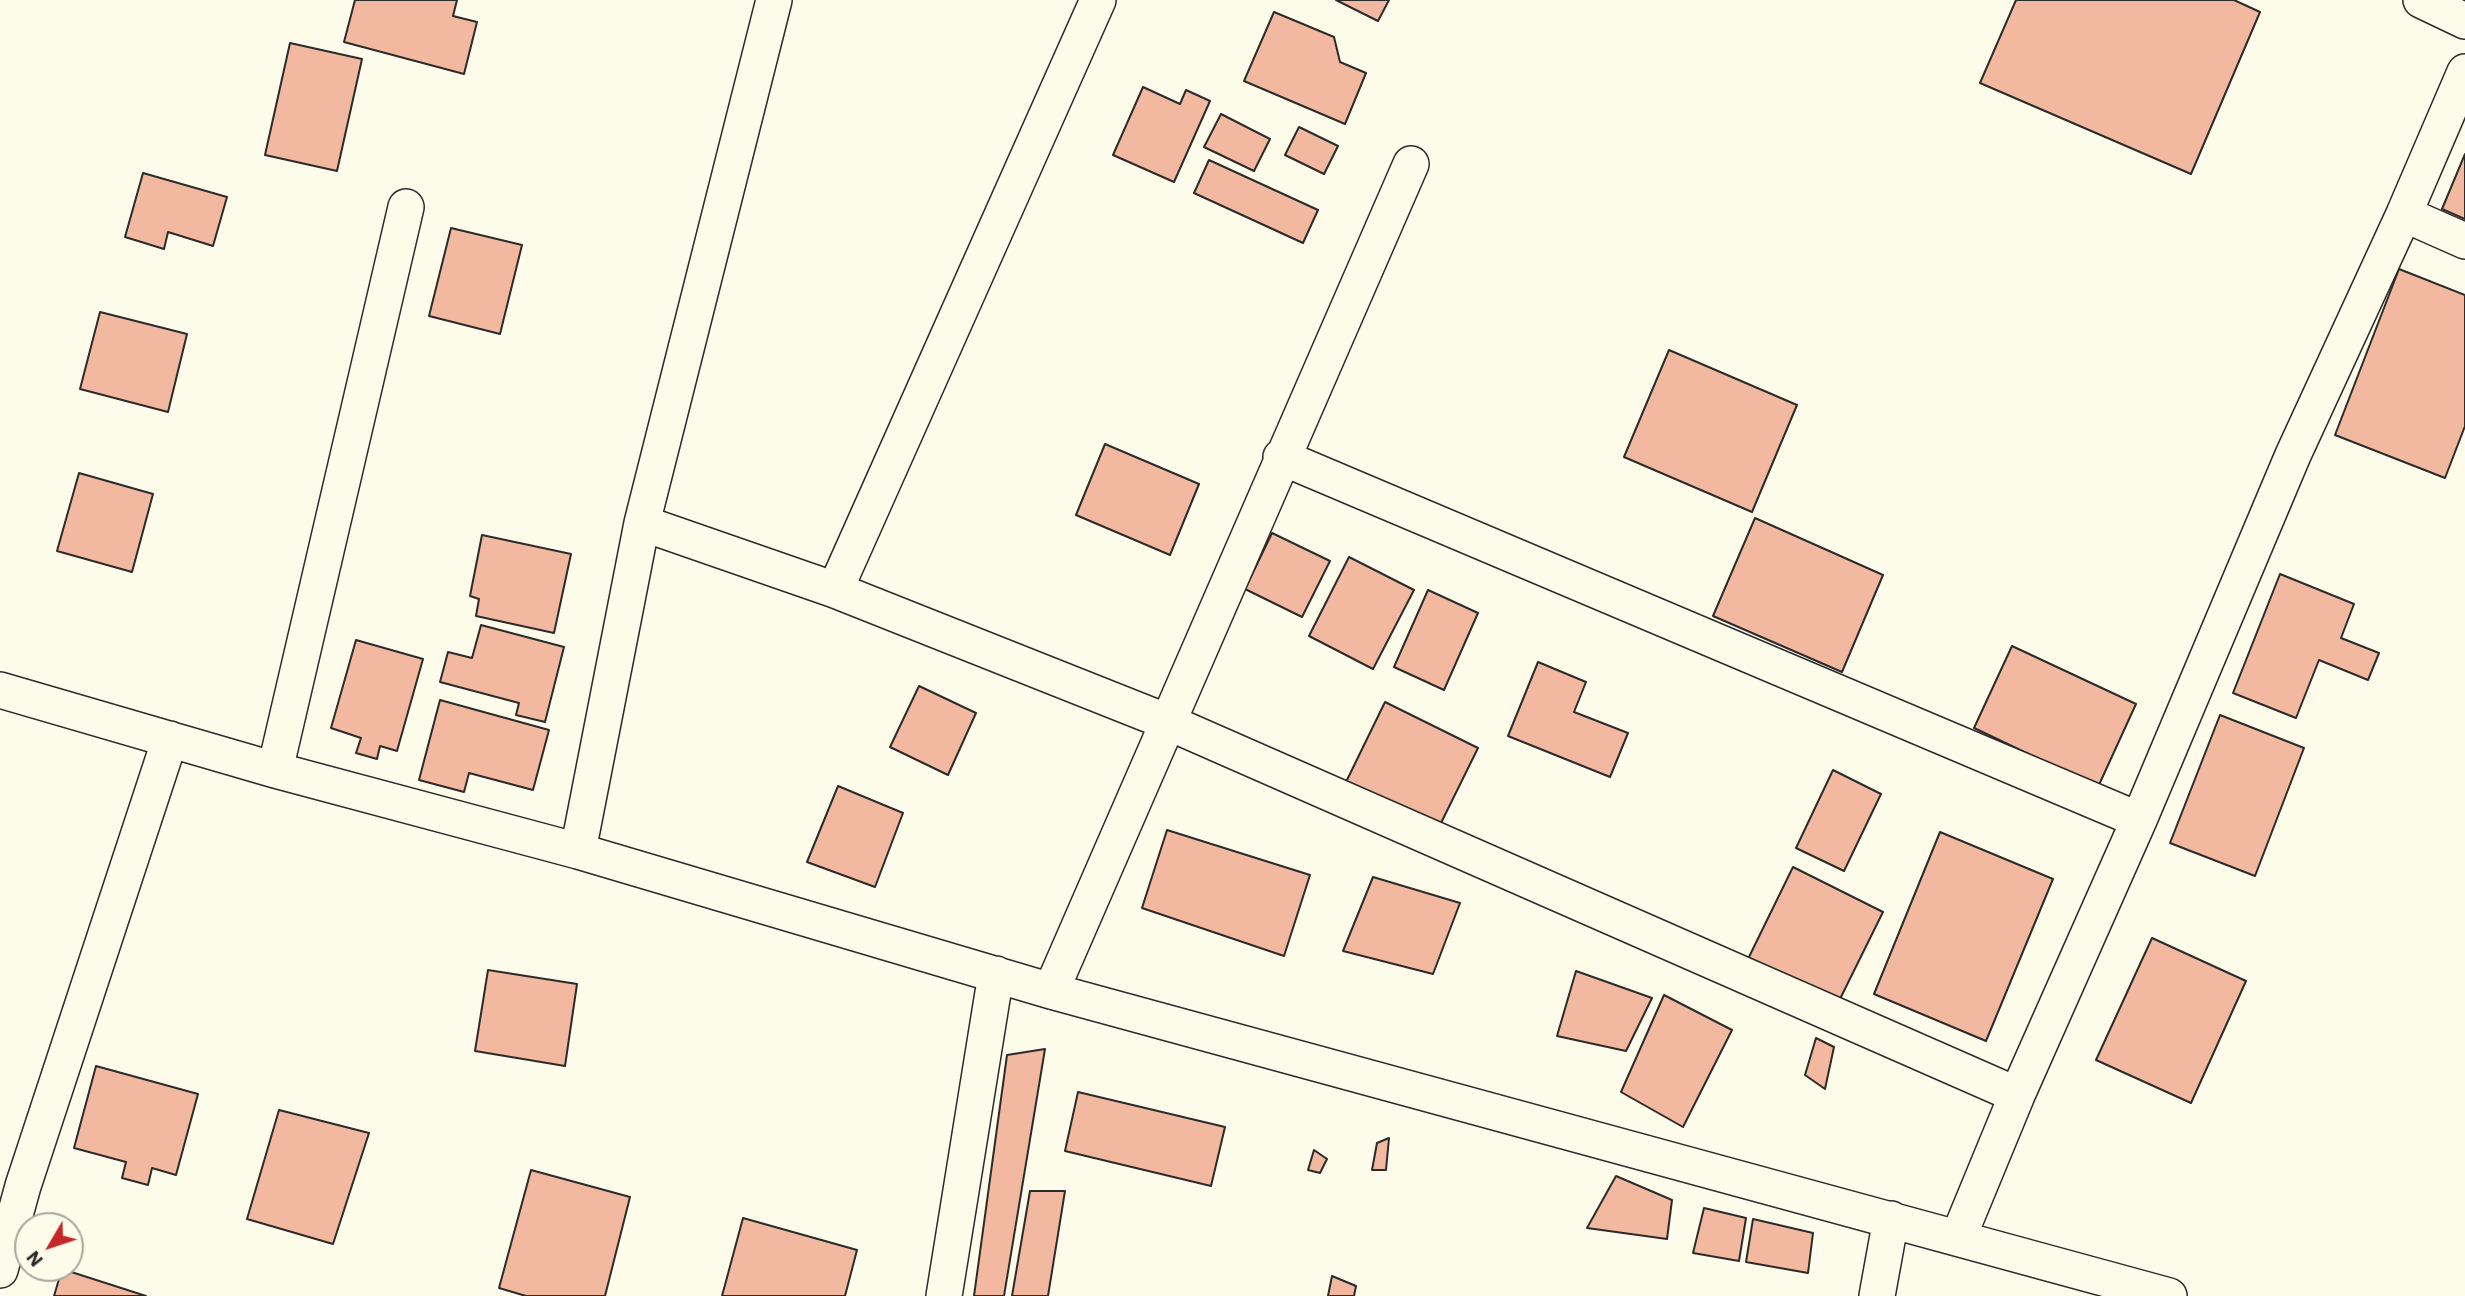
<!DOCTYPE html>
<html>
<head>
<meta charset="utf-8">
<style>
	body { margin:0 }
	#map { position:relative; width:2465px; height:1296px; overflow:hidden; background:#fdfbea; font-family:"IBM Plex Sans",sans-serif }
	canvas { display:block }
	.north { position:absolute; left:14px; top:1212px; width:70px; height:70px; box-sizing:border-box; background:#fdfbea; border:2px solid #a9a89e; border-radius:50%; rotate:231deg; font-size:19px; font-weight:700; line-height:28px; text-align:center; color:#2b2b2b }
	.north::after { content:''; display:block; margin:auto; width:24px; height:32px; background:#c62828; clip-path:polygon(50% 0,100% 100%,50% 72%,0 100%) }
</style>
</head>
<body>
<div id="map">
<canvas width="2465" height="1296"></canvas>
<div class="north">N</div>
</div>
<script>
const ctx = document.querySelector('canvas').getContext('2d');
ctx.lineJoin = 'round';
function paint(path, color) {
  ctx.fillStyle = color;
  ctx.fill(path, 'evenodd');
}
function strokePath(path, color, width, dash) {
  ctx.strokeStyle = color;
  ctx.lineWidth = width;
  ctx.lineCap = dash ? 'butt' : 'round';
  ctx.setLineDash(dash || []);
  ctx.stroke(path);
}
const building = new Path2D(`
	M355,0H457L453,16L477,22L464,74L344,42Z
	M1336,0H1389L1378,21Z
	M2016,0H2234L2260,12L2191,174L1980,83Z
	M1274,12L1334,37L1340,62L1366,73L1345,124L1244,81Z
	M290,43L362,59L337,171L265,155Z
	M1143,87L1180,104L1186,90L1210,101L1174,182L1113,155Z
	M1221,114L1270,139L1254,171L1204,147Z
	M1299,127L1338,146L1324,174L1285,155Z
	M2465,154V219L2442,209Z
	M1209,160L1318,210L1303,243L1194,193Z
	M143,173L227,197L213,246L168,232L164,249L125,237Z
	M451,228L522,245L500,334L429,316Z
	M2399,269L2465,295V426L2445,478L2335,435Z
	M100,312L187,334L168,412L80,389Z
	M1669,350L1797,405L1752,512L1624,457Z
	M1105,444L1199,484L1170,555L1076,515Z
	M79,473L153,494L132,572L57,551Z
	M1755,518L1883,575L1842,672L1713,616Z
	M1272,533L1330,561L1302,617L1245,589Z
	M482,535L571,554L554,633L476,616L479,599L470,596Z
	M1349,557L1414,590L1373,669L1309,636Z
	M2280,574L2354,604L2341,638L2379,653L2368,680L2319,660L2296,718L2233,693Z
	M1428,590L1478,613L1444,690L1394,667Z
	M481,625L564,647L545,722L516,715L519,703L440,682L448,652L472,658Z
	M356,640L423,659L397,751L380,746L377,759L356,753L361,738L331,728Z
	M2012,646L2136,704L2098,787L1974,728Z
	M1538,662L1586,682L1574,712L1628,733L1610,777L1508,736Z
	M919,686L976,713L948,775L890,747Z
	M440,700L549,730L533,790L469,773L464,792L419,780Z
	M1385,702L1478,748L1439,827L1346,782Z
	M2220,715L2304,748L2255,876L2170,843Z
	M1833,770L1881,794L1844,871L1796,848Z
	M838,786L903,813L875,887L807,862Z
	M1167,830L1310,875L1284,956L1142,908Z
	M1940,832L2053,879L1986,1041L1874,994Z
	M1793,867L1883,912L1837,1005L1747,961Z
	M1373,877L1460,903L1433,974L1343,951Z
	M2152,938L2246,981L2191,1103L2096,1060Z
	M488,970L577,984L565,1066L475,1051Z
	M1576,971L1652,998L1626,1051L1557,1036Z
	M1664,995L1732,1030L1683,1127L1621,1092Z
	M1816,1038L1834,1047L1825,1089L1805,1075Z
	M1045,1049L1004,1296H974L1007,1055Z
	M96,1066L198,1094L176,1175L152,1168L148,1185L122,1178L126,1162L74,1148Z
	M1078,1092L1225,1127L1211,1186L1065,1151Z
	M279,1110L369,1133L333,1244L247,1219Z
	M1389,1138L1386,1170H1372L1377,1143Z
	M1314,1150L1327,1159L1320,1173L1308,1170Z
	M531,1170L630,1197L605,1296H526L499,1288Z
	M1616,1176L1672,1200L1667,1239L1587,1228Z
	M1030,1191H1065L1048,1296H1012Z
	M1704,1208L1746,1218L1739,1261L1693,1253Z
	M743,1218L857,1250L845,1296H722Z
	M1753,1219L1813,1233L1808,1273L1746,1262Z
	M62,1269L146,1296H54Z
	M1332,1276L1356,1286L1354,1296H1328Z`);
const street = new Path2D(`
	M2421,0L2465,21
	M2404,214L2465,241
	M1281,457L2139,820
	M642,523L835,590L1170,723L2017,1095
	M835,590L1098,0
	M0,690L275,770L578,851L1051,991L2169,1296
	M275,770L406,207
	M578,851L642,523L774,0
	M1051,991C1173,716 1289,439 1411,164
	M1958,1238L2017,1095L2139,820L2293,455L2404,214L2465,72
	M0,1270L23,1186L170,739
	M944,1296L996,974
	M1877,1296L1891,1219`);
paint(building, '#f2b8a0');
strokePath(building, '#2b2b2b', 2);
strokePath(street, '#2b2b2b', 38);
strokePath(street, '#fdfbea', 35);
</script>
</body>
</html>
